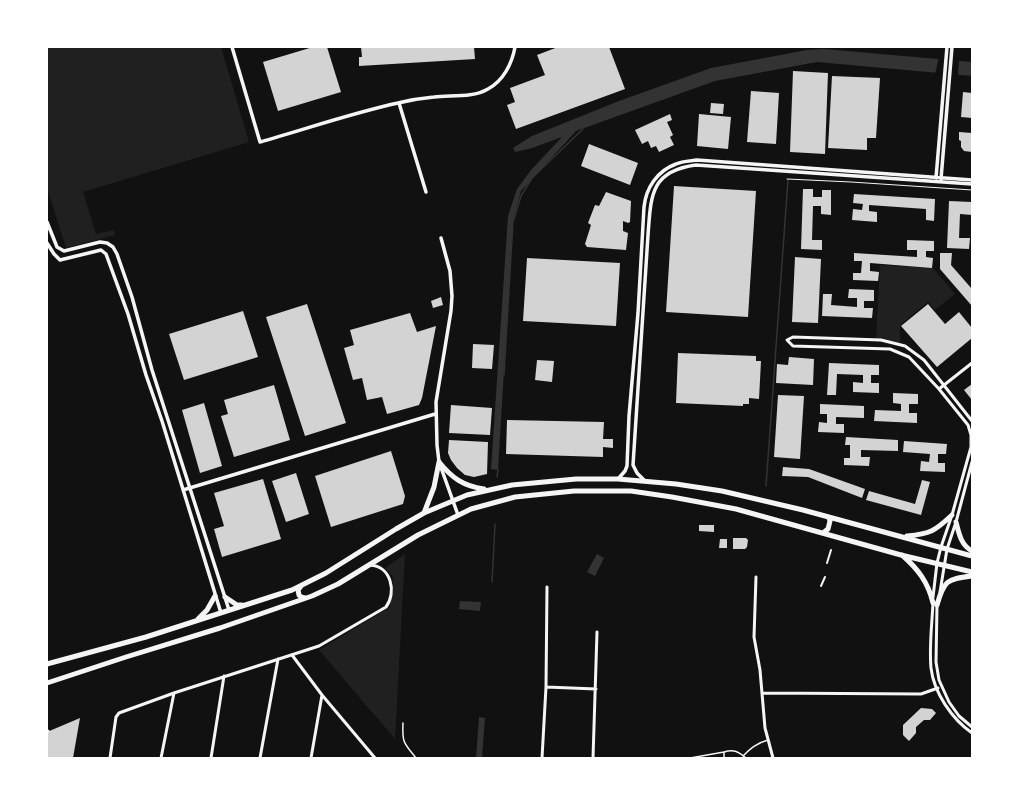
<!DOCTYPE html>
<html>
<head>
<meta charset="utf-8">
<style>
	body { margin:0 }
	#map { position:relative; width:1019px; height:805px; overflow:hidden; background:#111; font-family:"Work Sans",sans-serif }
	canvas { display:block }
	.frame { position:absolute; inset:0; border:48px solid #fff; pointer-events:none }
</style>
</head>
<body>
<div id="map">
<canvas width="1019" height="805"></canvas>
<div class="frame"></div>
</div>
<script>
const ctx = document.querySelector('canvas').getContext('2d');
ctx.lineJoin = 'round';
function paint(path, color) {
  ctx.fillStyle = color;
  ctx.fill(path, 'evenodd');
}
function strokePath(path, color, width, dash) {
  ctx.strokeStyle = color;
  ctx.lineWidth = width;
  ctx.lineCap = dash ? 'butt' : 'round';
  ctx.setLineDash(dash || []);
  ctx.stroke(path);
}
const green = new Path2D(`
	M47,47H221L249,142L83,192L96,234L114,230L115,235L66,248L47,188Z
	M880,265L933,268L955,294L935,310L928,302L900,325V346L888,342H876Z
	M405,554L395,739L319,650L390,607L393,577L385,568Z`);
const water = new Path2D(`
	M824,49L972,62V76L817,62L715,81L576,131L521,191L513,220L498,470L491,469L508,216L517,189L531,170L562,137L532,148L515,152L513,148L532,136L619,101L711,68L807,50Z
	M597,554L604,558L595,576L587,572Z
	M460,601L481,602L480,611L459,609Z
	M479,717L485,718L482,758H476Z`);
const pier = new Path2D(`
	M939,57L959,59L958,76L935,74Z`);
const stream = new Path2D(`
	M504,375L513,222L521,196L532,178L583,129
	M497,477L498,469
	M766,486L788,180
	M492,582L495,524`);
const building = new Path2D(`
	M313,47H327L341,92L278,111L263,62Z
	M361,47H474L475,59L359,66V57H362Z
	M558,47H609L625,89L516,129L507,105L515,102L510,88L545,75L537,55Z
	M793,71L828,73L825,154L790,152Z
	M832,76L880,78L876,138H867V150L828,148Z
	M751,91L779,93L776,144L747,142Z
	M963,92L972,93V118L961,117Z
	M711,103L724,104L723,114L710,113Z
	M670,114L672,120L667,122L673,135L670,137L674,145L659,152L656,146L651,148L648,141L642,144L635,130Z
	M699,114L731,117L728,149L697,146Z
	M959,132L972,133V152L964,151L961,147V141L959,140Z
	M589,144L638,163L630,185L581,166Z
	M674,186L756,191L748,317L666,312Z
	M803,189H813V197H822V190H831V215L821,214V206H813L812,240H822V250L801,249Z
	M606,192L631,201L630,222L628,223L623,221V231L628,233L626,250L587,247L585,244L591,225L588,223L595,205L599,206Z
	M854,194L935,199L934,221L926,220V209L869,205V211L877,212V222L852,220L853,209L862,210L863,204L853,203Z
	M949,201L972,202V215L960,214L959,238H970L969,249L947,248Z
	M907,240L934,241V251H926V257L933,258L932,268L870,263V271L879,272L878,281L853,280V273H861L862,261H854V253L917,257V250H907Z
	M940,253H952L951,265L972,289V306L940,269Z
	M795,257L821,259L818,323L792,322Z
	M527,258L620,263L616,326L523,321Z
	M849,289L874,290V301H864V308H873L872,318L822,316L823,294H832L831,305L857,307V298H848Z
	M441,297L443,305L433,308L431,301Z
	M307,304L346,423L305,436L266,317Z
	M928,304L945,324L959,312L972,328V338L937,367L901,326Z
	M243,311L258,357L184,380L169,334Z
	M410,313L417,332L436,326L422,398L419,405L387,414L382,397L367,400L362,378L353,380L344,348L354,345L350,330Z
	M473,344L494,345L492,369L472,368Z
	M678,353L756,356V361H761L759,399L749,398V404H743V406L676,403Z
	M789,357L814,359L813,385L776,383L777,364L788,365Z
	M537,360L554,361L552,382L535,380Z
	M829,363L879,365V375H871V383H879V393L853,392V382L863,383V375L837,374L836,395H827Z
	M972,384V400L964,390Z
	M274,385L290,440L234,457L221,416L228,414L224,400Z
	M893,393L918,394V404H909V413H917V423L874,421L875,410L901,411V404L893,403Z
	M778,395L804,396L800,459L774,457Z
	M204,403L222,466L200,473L182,410Z
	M820,404L864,406V418L836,417V424H844V433L818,432L819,422L827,423V414H820Z
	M451,405L492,408L490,435L449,433Z
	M507,420L604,422L603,439H613V448L603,447V457L506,454Z
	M846,437L898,440V451L861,450V457H870L869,466L844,465V458H850V445H845Z
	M449,440L488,442L487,474L474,477L465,475L457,468L451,460L448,453Z
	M904,441L947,444L946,454H938V463H945V472L920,471L921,461L929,462L930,454L903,452Z
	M391,451L405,496L403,504L331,527L315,476Z
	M783,467L809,469L865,489L862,498L808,477L782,476Z
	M296,473L309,514L286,522L272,481Z
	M263,479L281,539L222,557L214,529L224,526L214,493Z
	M922,480L930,482L921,515L866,500L869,491L915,504Z
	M699,525H714V532L699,531Z
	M733,538H746L748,540L747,547L745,549H733Z
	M720,539H727V548H719Z
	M921,708L932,709L936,713L930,720H924L916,727V733L909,741L903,735V725Z
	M80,718L73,758H47V732Z`);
const path = new Path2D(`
	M787,179L851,182L972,190`);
const service = new Path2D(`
	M403,723C402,743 404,743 416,758
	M743,756C751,748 757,743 768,740
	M690,758L724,752
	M724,758V752C733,749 738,751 746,758`);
const pedestrian = new Path2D(`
	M827,563L831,550
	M821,586L825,577`);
const minor = new Path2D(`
	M939,389L972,363
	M756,577L754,637L760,670L765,728L773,758
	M940,592L947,549L956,522L972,462
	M933,597L937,563L941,547L952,515L971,447V435L968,425L939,389L909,357L890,349L793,346L787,340L793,337L881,340L905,346L924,360L972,421
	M933,603C932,624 929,647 931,668C934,693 952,719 972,733
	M937,605L936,662L939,680L949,702L959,716L972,727
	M292,655L322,695L375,758
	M546,687L596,689
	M762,693L921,694L938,688
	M47,732L48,731
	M110,758L116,717L119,713L174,693L319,646L386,607C397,592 391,566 370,565
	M161,758L174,693
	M211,758L224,676
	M260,758L278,659
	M311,758L322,695
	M542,758L546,687L547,587
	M593,758L597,632`);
const tertiary = new Path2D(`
	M232,47L260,142C306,129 352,113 398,103C410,100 423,98 434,97C451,95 473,98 488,89C503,81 512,64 515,47
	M399,103L426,192
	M936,178L947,47
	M941,179L952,47
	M47,222L57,247L64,251L100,242L107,243L113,247L117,254L132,297L152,370L229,610
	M441,238L450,271L452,296L451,311L436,402L437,445L439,462L458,515
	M47,243L54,254L60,260L101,250L106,254L128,314L146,375L162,421L221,613
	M618,479L625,471L627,466L629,416L638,313L644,207C646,188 657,171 676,164C682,161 690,161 697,160L972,180
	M644,480L637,473L633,465L648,235C651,196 650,171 696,165L972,184
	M183,490L435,414`);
const trunk = new Path2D(`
	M439,462C452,478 463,486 484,489
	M424,513L434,487L439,462
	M956,522C959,534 961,545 972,551
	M823,533L828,529L830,521L829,518
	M907,536C930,534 935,531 952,515
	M902,555C918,569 928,582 933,603
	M301,586L298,590L299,595L301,597L305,598
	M225,597L237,605H242
	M937,605C944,581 946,579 972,576
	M198,619L207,610L215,596
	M47,664L146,637L292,590L326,573L396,529L424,513L467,495L512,485L576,479H618L676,484L722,491L803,510L972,556
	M47,683L126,657L220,628L312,596L338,584L418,535L471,509L515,497L574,491H631L672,497L736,509L901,555L972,572`);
paint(green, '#202020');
paint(water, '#333');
paint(pier, '#111');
strokePath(stream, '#333', 1.5);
paint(building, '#d3d3d3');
strokePath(path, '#f5f5f5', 1);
strokePath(service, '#f5f5f5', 1.5);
strokePath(pedestrian, '#f5f5f5', 2);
strokePath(minor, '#f5f5f5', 3);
strokePath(tertiary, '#f5f5f5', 3.5);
strokePath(trunk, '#f5f5f5', 5);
</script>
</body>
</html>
